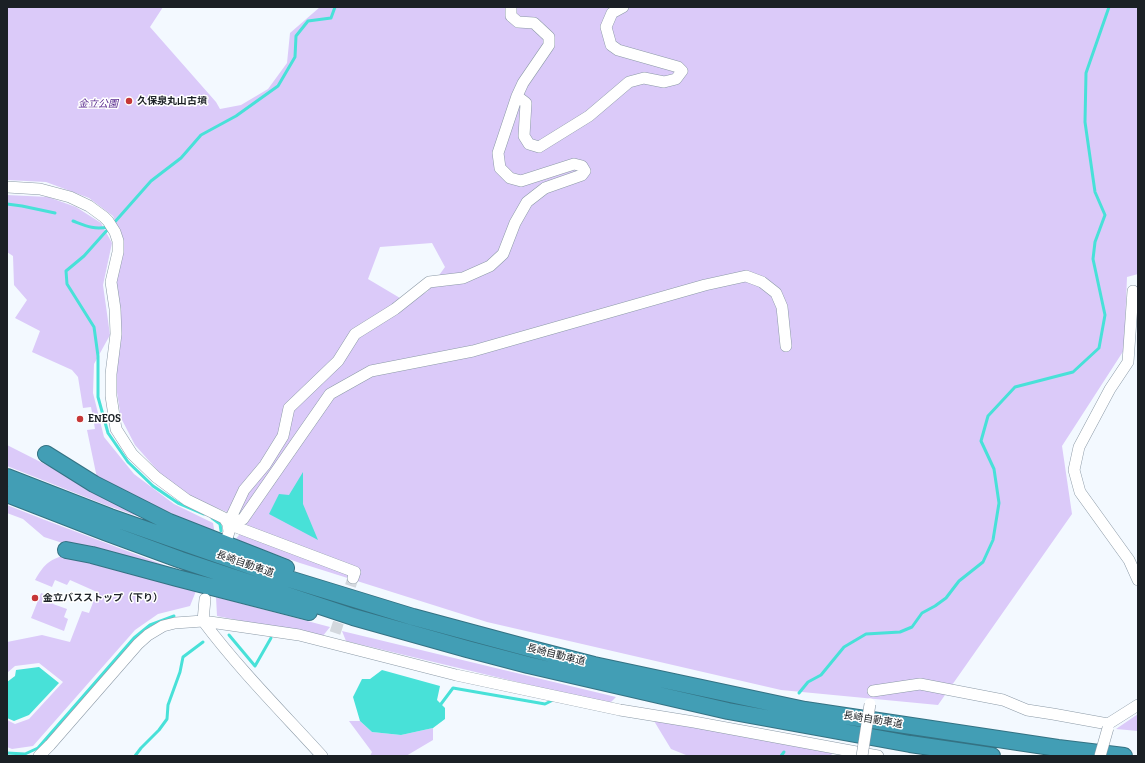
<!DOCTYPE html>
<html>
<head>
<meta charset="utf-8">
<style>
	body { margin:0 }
	#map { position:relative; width:1145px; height:763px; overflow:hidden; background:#f3f9ff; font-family:Bitter,serif }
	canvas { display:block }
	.frame { position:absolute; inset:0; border:8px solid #1b2025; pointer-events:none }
</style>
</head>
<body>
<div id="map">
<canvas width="1145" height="763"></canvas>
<div class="frame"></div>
</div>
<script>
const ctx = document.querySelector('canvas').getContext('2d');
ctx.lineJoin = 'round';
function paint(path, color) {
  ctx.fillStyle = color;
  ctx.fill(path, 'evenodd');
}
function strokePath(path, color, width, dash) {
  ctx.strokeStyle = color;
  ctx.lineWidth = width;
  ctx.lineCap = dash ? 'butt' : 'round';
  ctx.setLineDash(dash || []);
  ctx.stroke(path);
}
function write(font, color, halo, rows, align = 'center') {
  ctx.font = font + ' Bitter,"Noto Sans JP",serif';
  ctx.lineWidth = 3;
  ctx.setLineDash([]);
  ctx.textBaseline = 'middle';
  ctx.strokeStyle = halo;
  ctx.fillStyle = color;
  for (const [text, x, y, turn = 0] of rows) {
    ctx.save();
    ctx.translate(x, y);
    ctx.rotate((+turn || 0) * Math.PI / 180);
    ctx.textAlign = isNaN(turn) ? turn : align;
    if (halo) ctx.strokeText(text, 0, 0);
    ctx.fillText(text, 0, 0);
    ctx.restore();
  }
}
const green = new Path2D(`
	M7,7H163L150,27L216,102L220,109L241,105L268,89L287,63L290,33L320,7H1138V274L1127,277L1124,350L1062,446L1072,514L938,705L781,690L487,622L300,563L235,540L247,525L234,515L193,498L166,480L135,445L121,418L116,386L120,315L116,281L124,243L113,216L89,198L46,182L7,180ZM432,243L445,267L427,292L405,301L368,279L380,247Z
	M7,195L48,197L76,207L101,223L112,243L103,285L110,335L94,364L93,393L104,437L134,474L174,504L213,523L215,534L97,478L87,430L95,429L91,407L83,408L78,377L72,370L32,352L40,331L15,318L27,300L14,285L13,256L7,252Z
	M7,445L169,527L108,506L7,466Z
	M7,505L45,520L196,577L78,548L44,537L23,519L7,513Z
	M65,555L196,591L190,606L158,614L135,630L33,746L12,749L7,747V720L15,724L29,719L63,682L39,663L15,666L7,673V642L42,635L70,642L82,611L89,613L97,592L70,580L67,585L55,580L52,587L35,580C44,565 48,560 65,555Z
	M41,593L55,598L53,604L67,609L64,617L68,619L64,631L31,618Z
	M216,597L330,627L322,637L217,616Z
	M342,631L616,697L609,704L346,641Z
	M1138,714V731L1116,729Z
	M349,721H360L372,732L401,735L433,728V740L406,756H370L372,752Z
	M654,721L723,730L832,753L831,756H686V755L671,749Z`);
const water = new Path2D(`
	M303,472V504L318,540L269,514L279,494L289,495Z
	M39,667L59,683L29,715L14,721L7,718V682L15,676L16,670Z
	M382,670L440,686L437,700L445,708V719L433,728L401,735L372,732L360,721L353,697L362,679H370Z`);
const stream = new Path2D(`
	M7,204L22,206L55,213
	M73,221C86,226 94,230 108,227
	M113,224L151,181L181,158L201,135L236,116L278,86L295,57L296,36L308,21L331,18L335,7
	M109,228L84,256L66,271L67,284L94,327L98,356V397L108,433L128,462L153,486L178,503L204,514
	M212,518L220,524L221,531
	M229,635L255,666L271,638
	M799,693L808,682L821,675L844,647L866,634L900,632L912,627L922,613L935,606L946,598L959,581L983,562L993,540L999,503L994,469L981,441L988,416L1015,387L1073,372L1099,348L1105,315L1093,259L1095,242L1105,215L1095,192L1085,122L1086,73L1109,7
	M441,704L453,688L545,704L553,700
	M7,753L25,754L38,748L134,638L150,625L174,616
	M135,756L141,748L159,730L167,719L168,705L180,672L183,657L203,642
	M781,756L784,752`);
const minorTunnel = new Path2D(`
	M335,633L353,578`);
const minor = new Path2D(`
	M511,7V16L518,22L534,23L549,37V45L523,83L517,96
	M7,187L40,189L70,197L89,206L104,217L108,221L115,232L118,241V252L111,282L115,309L116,334L111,374V396L116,429L132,454L156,477L187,500L224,518L228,524L355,572L353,578
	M1133,291L1128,362L1110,389L1079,447L1074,470L1080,492L1129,560L1138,580
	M228,524L243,519L330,394L371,371L473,351L705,285L746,276L762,282L776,293L782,307L786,346
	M227,538L229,532L228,524L244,490L265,465L283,436L289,408L338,361L355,334L395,309L429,282L463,278L490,266L503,254L515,223L527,202L545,188L582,175L585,171L582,166L574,164L521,181L510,178L500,168L498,153L517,96L526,103L524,136L529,144L539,147L589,116L629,82L644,78L664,82L676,79L682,71L678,67L618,50L611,45L606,27L612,13L623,7
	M205,599L203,621C239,669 282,712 322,756
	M873,691L920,684L1003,700L1027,710L1053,714L1108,724L1138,705
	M39,756L50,745L138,644L148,635L163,626L175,623L203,621L299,635L456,675L620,710L694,722L878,756`);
const highway = new Path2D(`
	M46,454L94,484L169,522L286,568
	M7,477L110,517L273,574L413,617L532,649L594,665L805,710L1058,748L1124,756
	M7,494L105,532L181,560L353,617L467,649L528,665L728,711L910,744L992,756
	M66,550L92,555L177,578L309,612`);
const minorBridge = new Path2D(`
	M862,756L870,704
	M1100,756L1108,728`);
const markers = [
	[129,101,4,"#c63737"],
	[80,419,4,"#c63737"],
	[35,598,4,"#c63737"]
];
const poiNames = [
	["久保泉丸山古墳",137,101],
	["ENEOS",88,419],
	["金立バスストップ（下り）",43,598]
];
const parkNames = [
	["金立公園",98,104]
];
const streetNames = [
	["長崎自動車道",245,564,19],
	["長崎自動車道",556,655,14],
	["長崎自動車道",873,720,9]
];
paint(green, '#dbcaf9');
paint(water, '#48e1d8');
strokePath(stream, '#48e1d8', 3);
strokePath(minorTunnel, '#d3d8de', 11, [11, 5.5]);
strokePath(minor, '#8c9aa7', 12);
strokePath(highway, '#347283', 18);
strokePath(minor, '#fff', 11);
strokePath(highway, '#429eb5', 16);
strokePath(minorBridge, '#8c9aa7', 12, []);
strokePath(minorBridge, '#fff', 11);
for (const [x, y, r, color] of markers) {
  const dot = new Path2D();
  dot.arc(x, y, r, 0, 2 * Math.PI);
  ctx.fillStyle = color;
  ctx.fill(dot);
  strokePath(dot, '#fff', 1.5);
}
write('bold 10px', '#1b2025', '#fff', poiNames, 'left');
write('italic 10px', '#592a8e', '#fff', parkNames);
write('10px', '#1b2025', '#fff', streetNames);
</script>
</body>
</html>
